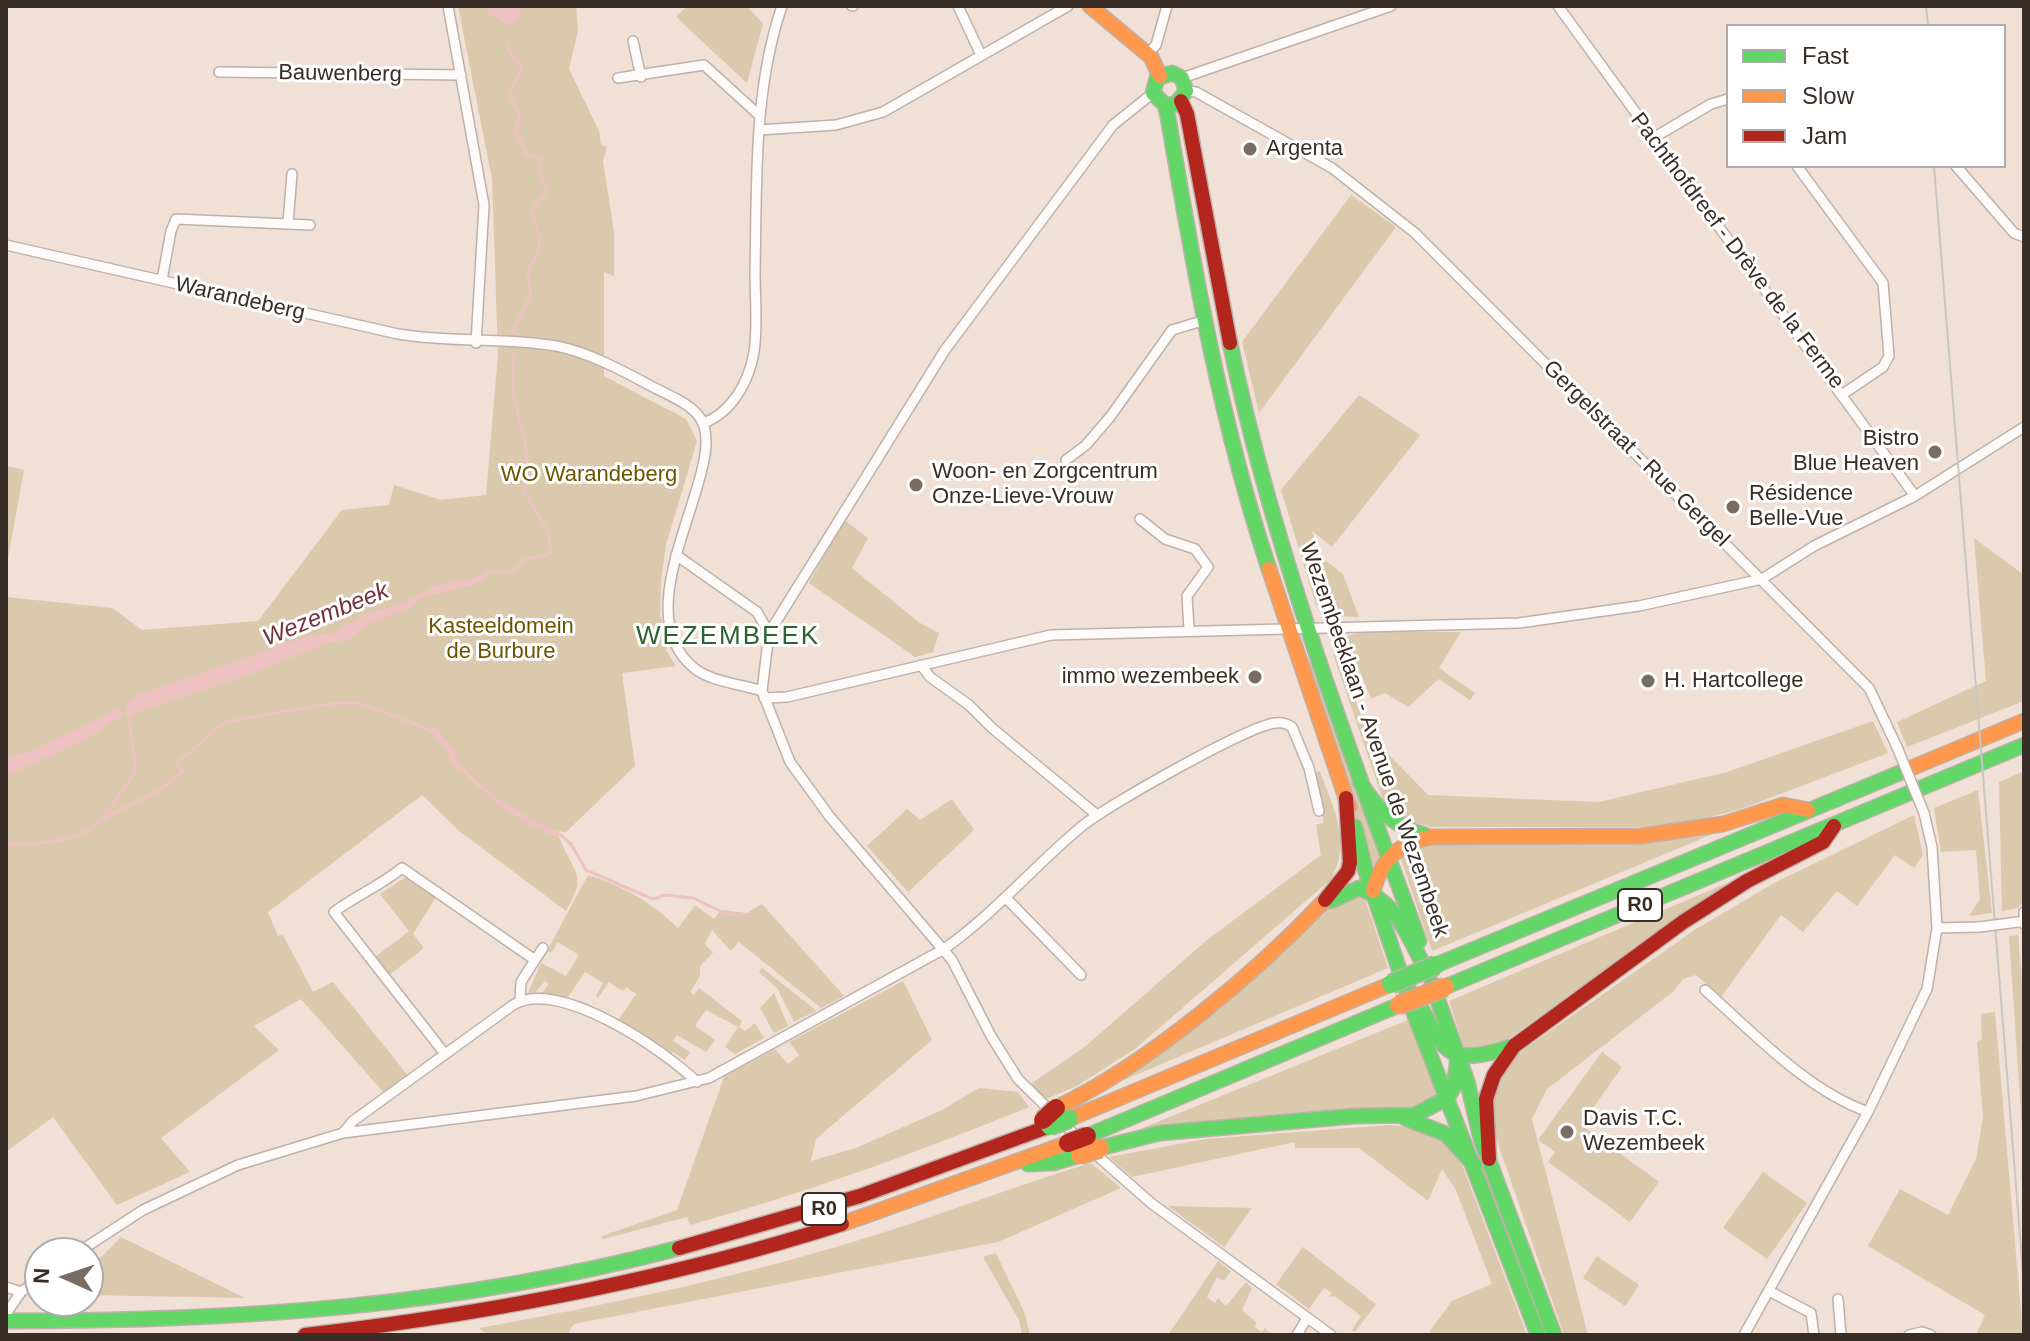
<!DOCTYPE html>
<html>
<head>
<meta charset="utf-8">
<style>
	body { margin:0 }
	#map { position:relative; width:2030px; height:1341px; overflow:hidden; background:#f0e0d6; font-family:Arial,sans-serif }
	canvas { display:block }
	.frame { position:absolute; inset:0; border:8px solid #392e27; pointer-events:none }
	.legend { position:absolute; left:1726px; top:24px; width:280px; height:144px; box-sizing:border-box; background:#fff; border:2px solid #b0aba9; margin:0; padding:10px 14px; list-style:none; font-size:24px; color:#392e27 }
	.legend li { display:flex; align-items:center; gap:16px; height:40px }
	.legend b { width:40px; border:2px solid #b0aba9 }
	.north { position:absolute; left:24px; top:1237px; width:80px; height:80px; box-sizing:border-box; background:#fff; border:2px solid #b0aba9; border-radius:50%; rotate:273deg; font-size:22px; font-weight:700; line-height:32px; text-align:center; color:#392e27 }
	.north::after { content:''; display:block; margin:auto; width:28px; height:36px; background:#796c64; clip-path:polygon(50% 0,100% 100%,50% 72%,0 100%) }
</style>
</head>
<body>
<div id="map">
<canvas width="2030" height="1341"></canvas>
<div class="frame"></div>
<ul class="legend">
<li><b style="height:10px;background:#63d668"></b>Fast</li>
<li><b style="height:10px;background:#ff974d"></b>Slow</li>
<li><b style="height:10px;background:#b3261e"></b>Jam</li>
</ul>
<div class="north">N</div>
</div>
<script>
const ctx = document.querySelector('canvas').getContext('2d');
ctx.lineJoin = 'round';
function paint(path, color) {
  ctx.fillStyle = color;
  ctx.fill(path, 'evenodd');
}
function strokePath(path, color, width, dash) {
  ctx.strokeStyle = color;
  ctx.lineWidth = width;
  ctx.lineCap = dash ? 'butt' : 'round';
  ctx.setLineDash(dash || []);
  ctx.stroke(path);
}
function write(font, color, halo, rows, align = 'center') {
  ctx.font = font + ' Arial,sans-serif';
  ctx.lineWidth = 6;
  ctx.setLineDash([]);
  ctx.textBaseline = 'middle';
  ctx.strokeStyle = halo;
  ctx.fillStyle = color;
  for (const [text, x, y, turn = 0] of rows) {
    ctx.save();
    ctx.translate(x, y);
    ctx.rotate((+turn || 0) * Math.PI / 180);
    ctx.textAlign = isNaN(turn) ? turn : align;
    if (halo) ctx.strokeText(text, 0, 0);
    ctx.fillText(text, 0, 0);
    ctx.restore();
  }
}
const green = new Path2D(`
	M458,6H576L578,31L569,69L599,131L601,145L607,147L603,161L614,232V276L604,272V376L686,419L697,441L666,545L661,581L660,615L668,641L666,650L676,666L622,673L635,766L566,832L554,831C559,836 560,839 563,846C578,878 585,877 566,911L458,830L422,795L268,912L278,936L283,935L313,992L333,982L409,1077L385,1094L301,999L254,1026L279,1050L161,1138L190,1172L117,1205L53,1117L6,1152V597L112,608L142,630L258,621L342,510L389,505L394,485L441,500L486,495L498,354L492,179Z
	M687,6H747L763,24L747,83L676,17Z
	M1351,195L1396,227L1259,413L1242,342Z
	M1359,395L1420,435L1332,547L1312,531L1319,555L1343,574L1359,617L1330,616L1316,605L1281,490Z
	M6,466L24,470L6,569Z
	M844,520L868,538L852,568L920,623L939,633L933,652L915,657L809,583Z
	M1974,538L2024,575V701L1907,747L1897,722L1986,681Z
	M1359,632H1461L1439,668L1475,693L1470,700L1439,679L1408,707L1385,693L1371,699L1346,637Z
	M1333,654H1338L1368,733L1428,795L1599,802L1727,772L1873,721L1888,753L1741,809L1695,821L1639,827H1431L1395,817L1383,800Z
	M1301,660L1313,662L1380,857L1374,867Z
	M1320,771C1333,808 1353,844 1330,880L1135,1049L1075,1087L1046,1099L1031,1084L1087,1045L1207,940L1321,855L1316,825L1324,822L1313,774Z
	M2024,771V900L2018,908L2002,911L1999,782Z
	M1978,790L1992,913L1969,916L1980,899L1976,850L1941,852L1934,808Z
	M952,799L974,830L908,892L867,846L907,809L920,820Z
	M1914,815L1923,855L1914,868L1895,855L1857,906L1837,891L1803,932L1781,915L1721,997L1696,975L1683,979L1674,991L1547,1089L1532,1119L1588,1335H1564L1491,1123L1488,1097L1516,1055L1696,929L1776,882Z
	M1720,831L1432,951L1399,853L1416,843Z
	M588,875C625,887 650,901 678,928L695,905L714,919L721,910L747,913L762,904L844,996L821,1008L739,942L731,951L712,930L705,944L713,953L700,966V976L690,992L694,995L699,988L742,1021L739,1027L745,1031L755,1023L764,1038L735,1054L725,1047L738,1027L706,1010L695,1026L715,1040L706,1052L677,1035L673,1041L690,1052L685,1060L673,1052L669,1057L617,1022L636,994L626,987L623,991L609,982L598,998L596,996L603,983L585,972L568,997L541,994L549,984L545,981L535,993H528L541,963L566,976L579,955L558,942L551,953L547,951Z
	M1746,875L1673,921L1501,1044L1466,1054L1449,1001Z
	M406,877L436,897L413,934L424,948L388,976L374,958L409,931L380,894Z
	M1364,896L1388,968L1112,1085L1336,902Z
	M2018,935L2024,1007V1158L2009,936Z
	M762,968L812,1007L816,1011L794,1022L777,988L759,972Z
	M903,981L932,1040L816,1139L811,1161L856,1148L942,1110L979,1088L1018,1092L1029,1107C918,1152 806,1193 690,1225L687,1217L603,1239L602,1236L677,1210L724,1077L775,1049L788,1064L799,1055L789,1042Z
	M774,993L788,1026L774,1033L760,1008Z
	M1995,1012L2023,1335H1976L1985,1315L1868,1246L1900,1189L1948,1215L1976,1159L1983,1117L1977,1042L1982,1039L1981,1014Z
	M1408,1020L1438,1098L1418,1107L1118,1138Z
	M1602,1052L1622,1067L1581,1125L1659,1182L1630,1222L1548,1162L1555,1152L1538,1140Z
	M1389,1125L1425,1129L1456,1149L1527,1335H1432L1430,1331L1452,1301L1492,1284L1456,1190L1442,1169L1428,1201L1359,1148H1295V1142L1132,1177L1109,1157L1206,1139Z
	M1091,1163L1121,1188L998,1242L574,1324L567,1335H488L479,1328C607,1305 735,1278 859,1240C937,1217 1013,1186 1091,1163Z
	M1763,1172L1807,1203L1767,1259L1723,1228Z
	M1168,1206L1252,1208L1224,1247Z
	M121,1237L245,1298L88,1295V1270Z
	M1303,1247L1376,1304L1355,1332L1352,1330L1361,1316L1335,1296L1329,1297L1332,1293L1324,1288L1309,1309L1276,1284Z
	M996,1253L1025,1314L1030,1335H1022L1019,1320L983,1257Z
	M1597,1256L1639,1285L1625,1306L1583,1278Z
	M1218,1261L1231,1271L1224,1281L1217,1277L1207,1297L1215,1303L1218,1298L1226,1306L1246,1282L1252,1288L1242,1310L1257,1323L1254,1327L1262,1332L1265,1328L1271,1335H1168Z`);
const water = new Path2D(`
	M486,6H524L516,21L506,24L488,13Z
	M490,569V575L473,585L421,598L410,608L367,625L347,641L331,642L245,676L130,715L126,711L128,702L137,695L307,636L333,633L368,613L406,602L434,586L472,579Z
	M119,709L124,714L87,739L6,776V758L35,749Z
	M427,722C446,732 455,758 470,774C496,800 526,817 558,832L559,837C504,820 457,773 427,722Z`);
const stream = new Path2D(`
	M507,44L512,57L522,66L509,96L520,116L515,130L526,154L542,158L538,168L547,192L531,211L540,238L538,252L527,272L531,295L512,333
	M490,571L512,572L525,559L549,555L551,551L547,529L524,492L528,469L524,437L513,395V357
	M450,754L451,762L461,770
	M103,819L161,789L184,771L175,765L225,722L327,704L359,703L423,727L440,739
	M557,832L571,844L586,870L653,899L665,895L693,898L726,914L747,915
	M6,843C33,846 77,842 98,823C112,808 124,788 136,771L128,713`);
const street = new Path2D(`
	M448,6L484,205L476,343
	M852,6H853
	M958,6L981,55
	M1558,6L1915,496
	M633,41L641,77
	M1148,54L1156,45L1167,6
	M219,72L461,75
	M618,78L704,65L760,116
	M1182,78L1391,6
	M1186,91L1196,92L1332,168L1415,233L1869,688L1897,747
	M759,130L836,125L883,112L1068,6
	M1653,138L1711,104L1728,99
	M1797,166L1883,283L1889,356L1883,367L1843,394
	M1956,166L2014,233L2024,237
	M288,223L292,174
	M6,245L398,334C451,343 504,337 556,346C588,352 623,371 651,386C666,394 687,402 698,415C737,460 618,606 694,668C711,682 742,684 762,691
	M162,280L171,231L176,219L310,225
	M704,423C732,412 749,382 754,352C758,327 755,298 755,272C757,184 753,91 782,6
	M1066,460L1086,445L1110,417L1172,330L1202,321
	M1140,519L1165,539L1195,549L1208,567L1187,596L1189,629
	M676,555L757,612L769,633L762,691L790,762L830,817L952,960L991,1036L1018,1079L1079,1139
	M769,633L945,350L1113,125L1153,93
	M921,665L930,677L969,705L992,728L1097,815
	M764,698L787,697L1051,635L1519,623L1639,606L1762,579L1814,546L1915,496L2024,427
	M1006,898L1081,975
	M2024,912V924
	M1937,928L1979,927
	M535,960L543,948
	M1705,990C1755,1034 1805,1089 1868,1112
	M445,1054L334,912C357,895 380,886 402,868L535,960L521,982L520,1000
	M343,1133L353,1121L513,1005C558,977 664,1050 697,1082
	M1093,1152L1151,1203L1331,1335
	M77,1253L143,1210L238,1165L343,1133L636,1096L709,1078L944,949C995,913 1034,866 1081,827C1106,806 1246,727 1275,723C1282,722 1286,723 1292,727L1309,768L1319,811
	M6,1287L21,1292
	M1769,1291L1811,1313L1814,1335
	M1838,1299L1841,1335
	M6,1314L21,1292L40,1278
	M1297,1335L1307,1318
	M1744,1335L1868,1112L1927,989L1937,928L1932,847L1924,813
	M1909,1335L1922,1332L1931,1335`);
const fast = new Path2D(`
	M1165,105L1176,104L1186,91L1182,78L1172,73L1157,78L1153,93L1165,105L1168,117C1194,270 1220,421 1269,569
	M1230,343C1273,549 1347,744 1419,941
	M1360,782C1377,809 1394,827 1425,835
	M1355,827L1366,872L1415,1016L1538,1335
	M1331,901L1359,888C1400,903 1409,941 1429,975
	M1436,965L1909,769
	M1432,984L1467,1081L1481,1139L1554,1335
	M1405,985C1446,1034 1430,1074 1510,1047
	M1445,987L2024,745
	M1405,1118L1446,1134L1475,1166
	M1087,1136L1399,1005
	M1100,1148L1160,1133L1354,1116L1415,1115L1447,1098L1454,1087L1458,1056
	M1028,1164L1053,1163L1080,1155
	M6,1321C237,1321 455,1307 679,1248`);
const slow = new Path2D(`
	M1090,6L1151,57L1160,76
	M1269,569L1349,807
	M1909,769L2024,721
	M1373,891C1382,858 1399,843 1432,837L1641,836L1723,824L1783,805L1808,810
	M1056,1108C1147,1065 1256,973 1325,900
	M1069,1119L1391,984
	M842,1224L1068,1143`);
const jam = new Path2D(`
	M1181,101L1187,114L1230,343
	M1325,900L1348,871L1350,862L1346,798
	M1489,1159L1486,1099L1494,1075L1514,1046L1683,922L1747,881L1823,842L1834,826
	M679,1248L860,1196L1050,1126
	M305,1335C488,1314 666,1280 842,1224`);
const tram = new Path2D(`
	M1926,6L1928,26
	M1934,166L2024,1285`);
const streetBridge = new Path2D(`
	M1897,747L1924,813
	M1979,927L2018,922`);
const fastBridge = new Path2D(`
	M1391,984L1436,965
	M1050,1126L1069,1119`);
const slowBridge = new Path2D(`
	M1399,1005L1445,987
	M1080,1155L1100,1148`);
const jamBridge = new Path2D(`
	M1043,1120L1056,1108
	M1068,1143L1087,1136`);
const markers = [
	[1250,149,8,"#796c64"],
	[1935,452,8,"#796c64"],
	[916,485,8,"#796c64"],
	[1733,507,8,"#796c64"],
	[1255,677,8,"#796c64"],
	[1648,681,8,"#796c64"],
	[1567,1132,8,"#796c64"]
];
const shields = [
	[1640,905,44],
	[824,1209,44]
];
const shieldNames = [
	["R0",1640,905],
	["R0",824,1209]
];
const streetNames = [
	["Bauwenberg",340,74,1],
	["Pachthofdreef - Drève de la Ferme",1737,251,53],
	["Warandeberg",240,299,13],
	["Gergelstraat - Rue Gergel",1636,454,45],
	["Wezembeeklaan - Avenue de Wezembeek",1374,740,71]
];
const poiNames = [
	["Argenta",1266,149],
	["Bistro",1919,439,"right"],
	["Blue Heaven",1919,464,"right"],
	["Woon- en Zorgcentrum",932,472],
	["Onze-Lieve-Vrouw",932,497],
	["Résidence",1749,494],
	["Belle-Vue",1749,519],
	["immo wezembeek",1239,677,"right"],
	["H. Hartcollege",1664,681],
	["Davis T.C.",1583,1119],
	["Wezembeek",1583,1144]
];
const parkNames = [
	["WO Warandeberg",589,475],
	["Kasteeldomein",501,627],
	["de Burbure",501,652]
];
const waterNames = [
	["Wezembeek",326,615,-22]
];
const quarterNames = [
	["WEZEMBEEK",728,637]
];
paint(green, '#dac9ad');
paint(water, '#edc2c0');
strokePath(stream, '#edc2c0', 3);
strokePath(street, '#bdb1aa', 12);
strokePath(fast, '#bdb1aa', 17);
strokePath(slow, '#bdb1aa', 17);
strokePath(jam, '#bdb1aa', 17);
strokePath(street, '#fdfaf9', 9);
strokePath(fast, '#63d668', 14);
strokePath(slow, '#ff974d', 14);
strokePath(jam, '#b3261e', 14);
strokePath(tram, '#cac6c3', 2);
strokePath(streetBridge, '#bdb1aa', 12, []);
strokePath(fastBridge, '#bdb1aa', 21, []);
strokePath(slowBridge, '#bdb1aa', 21, []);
strokePath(jamBridge, '#bdb1aa', 21, []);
strokePath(streetBridge, '#fdfaf9', 9);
strokePath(fastBridge, '#63d668', 18);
strokePath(slowBridge, '#ff974d', 18);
strokePath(jamBridge, '#b3261e', 18);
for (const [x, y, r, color] of markers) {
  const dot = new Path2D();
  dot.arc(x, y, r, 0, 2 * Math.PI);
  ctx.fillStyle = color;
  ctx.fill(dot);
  strokePath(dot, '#fff', 3);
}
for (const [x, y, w] of shields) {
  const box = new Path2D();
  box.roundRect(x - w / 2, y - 16, w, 32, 6);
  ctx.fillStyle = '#fff';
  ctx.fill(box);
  strokePath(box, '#392e27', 2);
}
write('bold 20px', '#392e27', null, shieldNames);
write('22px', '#392e27', '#fff', streetNames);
write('22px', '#392e27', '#fff', poiNames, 'left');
write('22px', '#6c5400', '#fff', parkNames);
write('italic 24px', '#733037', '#fff', waterNames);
ctx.letterSpacing = '2px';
write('26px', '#2c6330', '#fff', quarterNames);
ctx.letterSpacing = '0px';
</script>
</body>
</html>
